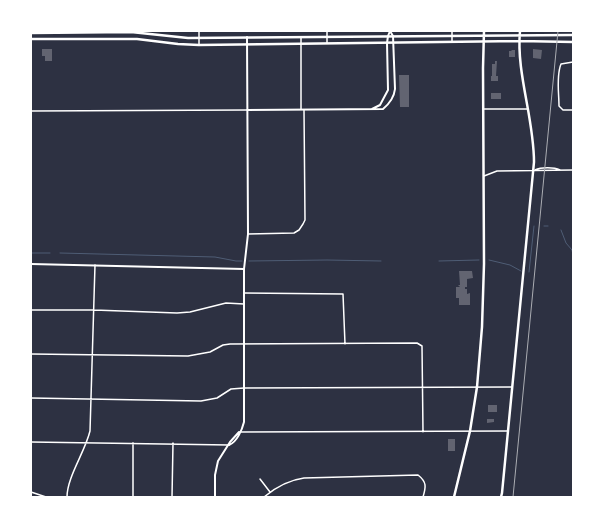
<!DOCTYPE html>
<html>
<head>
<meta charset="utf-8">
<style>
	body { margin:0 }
	#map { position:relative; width:604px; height:528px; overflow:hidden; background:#2d3142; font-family:"DM Sans",sans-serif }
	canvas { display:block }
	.frame { position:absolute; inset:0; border:32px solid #fff; pointer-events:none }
</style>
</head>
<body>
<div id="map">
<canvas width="604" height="528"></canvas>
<div class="frame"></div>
</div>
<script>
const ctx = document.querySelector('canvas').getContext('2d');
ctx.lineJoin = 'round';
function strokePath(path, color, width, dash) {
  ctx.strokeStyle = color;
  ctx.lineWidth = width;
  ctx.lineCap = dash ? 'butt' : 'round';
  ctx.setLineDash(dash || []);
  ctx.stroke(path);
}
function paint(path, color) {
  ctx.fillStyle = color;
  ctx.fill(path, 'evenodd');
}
const stream = new Path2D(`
	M544,226H548
	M561,230L566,243L572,250L573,255
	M31,253H50
	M60,253L215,257L236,261H242
	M489,260L510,265L521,271
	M249,261L327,260L381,261
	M439,261L479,260
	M529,272L534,226`);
const building = new Path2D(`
	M42,49H52V61H45V56H42Z
	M533,49L542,50L541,59L533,58Z
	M511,50H515V57H509V51H512Z
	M495,61H497L496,76H498V81H491V76H492V64H495Z
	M399,75H409V107H400Z
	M491,93H501V99H491Z
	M459,271H472L473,278L467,279V287H465V289H467V294L470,293V305H459V298H456V287H460L458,285H460Z
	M488,405H497V412H488Z
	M487,419H494V422L487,423Z
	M448,439H455V451H448Z`);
const minor = new Path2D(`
	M199,31V45
	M452,31V41
	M301,37V109
	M327,43V31
	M573,62L561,64C556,76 559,93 559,106L563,110H573
	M483,109H527
	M31,111L247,110
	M535,170C541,167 554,167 560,170
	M484,176L497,171L573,170
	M248,234L294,233L299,230L303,224L305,220L304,110
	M244,293L343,294L345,344
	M31,310H94L177,313L190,312L226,303L244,304
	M31,354L188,356L210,352L223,345L230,344L417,343L422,346L423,432
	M31,398L201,401L217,398L231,389L244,388L512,387
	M240,432L508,431
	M31,442L229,445
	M260,479L270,492
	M31,492L46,497
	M67,497C67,477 85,452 90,431L95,265
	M133,497V443
	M172,497L173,443
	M264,497C276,487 289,480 304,478L418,475C427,482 426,487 423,497`);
const tertiary = new Path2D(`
	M372,109L380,105L388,90L387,43L388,36L390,31
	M247,110L383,109C389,104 394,98 395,89L393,36L390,31
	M31,264L244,269
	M229,445C237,442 242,430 244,422V269L248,234L247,37
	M215,497V475L218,461L230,442L239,432`);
const primary = new Path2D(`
	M31,33L131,32L188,38L573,35
	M31,39H137L178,44L199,45L520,41L573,42
	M454,497L470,431L477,387L482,327L484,264L483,68L484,31
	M501,497L502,493L534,162C534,118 516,73 520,31`);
const rail = new Path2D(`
	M513,497L558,31`);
strokePath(stream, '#4f5d75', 1);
paint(building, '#626471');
strokePath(minor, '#fff', 1.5);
strokePath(tertiary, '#fff', 2);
strokePath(primary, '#fff', 2.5);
strokePath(rail, '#abadb3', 1);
</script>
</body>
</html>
